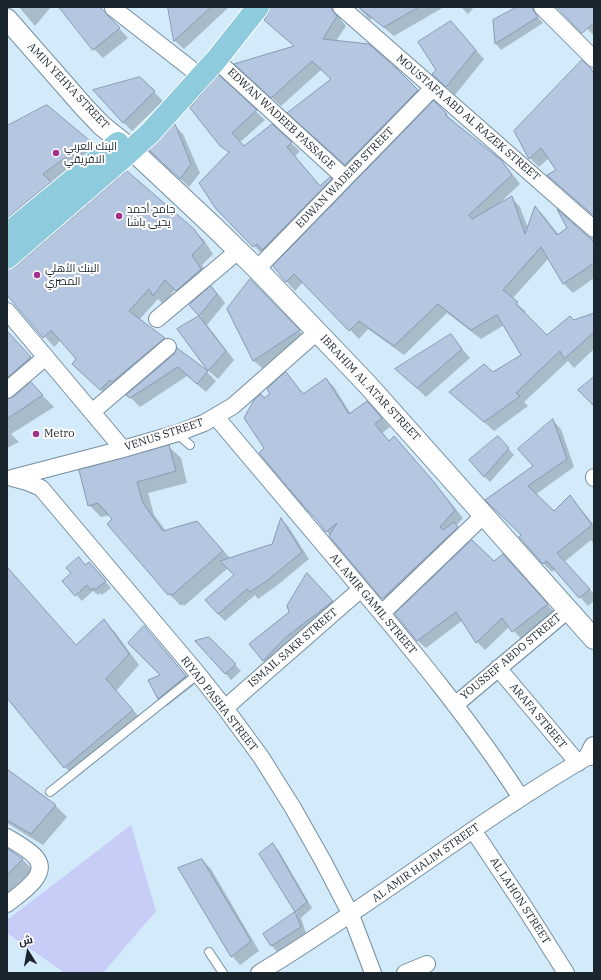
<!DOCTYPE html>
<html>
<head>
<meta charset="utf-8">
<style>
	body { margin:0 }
	#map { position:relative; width:601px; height:980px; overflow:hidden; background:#d3eafb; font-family:"IBM Plex Serif",Cairo,serif }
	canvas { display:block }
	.frame { position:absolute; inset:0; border:8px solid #1a252d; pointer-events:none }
	.north { position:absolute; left:8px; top:932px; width:40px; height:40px; -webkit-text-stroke:3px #fff; paint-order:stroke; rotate:349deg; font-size:11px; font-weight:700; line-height:16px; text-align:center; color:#1a252d }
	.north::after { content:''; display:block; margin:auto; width:14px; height:18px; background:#1a252d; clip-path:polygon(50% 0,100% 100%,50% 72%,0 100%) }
</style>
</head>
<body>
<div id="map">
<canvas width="601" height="980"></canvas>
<div class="frame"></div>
<div class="north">ش</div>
</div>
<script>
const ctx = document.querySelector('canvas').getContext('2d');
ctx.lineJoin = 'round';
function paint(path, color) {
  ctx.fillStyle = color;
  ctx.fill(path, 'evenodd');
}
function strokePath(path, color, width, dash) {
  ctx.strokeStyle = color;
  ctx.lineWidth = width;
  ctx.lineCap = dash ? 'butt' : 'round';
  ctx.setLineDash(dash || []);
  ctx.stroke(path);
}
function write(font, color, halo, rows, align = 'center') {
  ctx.font = font + ' "IBM Plex Serif",Cairo,serif';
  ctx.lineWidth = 4;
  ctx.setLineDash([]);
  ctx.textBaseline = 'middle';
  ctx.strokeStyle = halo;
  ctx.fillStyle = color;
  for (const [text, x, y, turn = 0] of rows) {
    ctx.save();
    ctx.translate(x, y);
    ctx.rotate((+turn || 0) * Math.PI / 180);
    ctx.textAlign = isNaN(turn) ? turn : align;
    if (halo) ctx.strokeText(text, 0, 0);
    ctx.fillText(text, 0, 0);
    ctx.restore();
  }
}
const green = new Path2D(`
	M131,825L156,911L103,973H65L7,933V920Z`);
const shadow = new Path2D(`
	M19,7H51L35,26Z
	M63,7H99L128,38L103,58L94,49Z
	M169,7H229L184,49L175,41Z
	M271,7H347L341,14V20L346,26L336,41L396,70L420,94L355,173L298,122L332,80L321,70L281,106L245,73L295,47L271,9Z
	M354,7H444L394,36L372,18L370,20L358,7L357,8Z
	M461,7H474L468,14Z
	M568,7H594V36Z
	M533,12L543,23L501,50L496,44L494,21Z
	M459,31L484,59L455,95L442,83L438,70Z
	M589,68L594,73V216L549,176L557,171L549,158L539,167L530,158L516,131Z
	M219,77L265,120L240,142L244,147L291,143L300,151L295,156L320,186L330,178L340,188L263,255L217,208L229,153L221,145Z
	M140,78L163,101L132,131L123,122Z
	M434,102L455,123L500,161L510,171L520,184L500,203L511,197L520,207L528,228L536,208L544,216L559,235L588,237L594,239V278L573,293L564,284L549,258L512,299L526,312L524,313L547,337L574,321L594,314V349L574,368L568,361L524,402L528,406L494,431L450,392L493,373L522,355L504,325L481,339L447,313L404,355L368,329L359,339L303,282L295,291L287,282L274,266Z
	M175,126L183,134L200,173L189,187L159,159Z
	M7,127L88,140L98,150L7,222Z
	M193,230L204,240L213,254L202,265L211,280L186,300L175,289L164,305L158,299L139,320L164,339L174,349L111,400L83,373L78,359L61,340L54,347L7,293V271Z
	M211,287L220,296L225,303L207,325L234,360L218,379L209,371L179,329L201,316L190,305Z
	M259,289L308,340L263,369L254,361L228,309Z
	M7,332L41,369L12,394L9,401L31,384L54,407L11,434L19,442L7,448Z
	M451,336L470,358L426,397L396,369Z
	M178,349L207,372L216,381L206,392L187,376L140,407L128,395L175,355Z
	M286,373L304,394L326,379L334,387L351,414L375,410L390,427L382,433L389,441L402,446L442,492L463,518L456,526L466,535L391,607L327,532L265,448L264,399L271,395Z
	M553,421L561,429L574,467L535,495L554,513L570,496L594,525V545L591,540L564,562L594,594V601L588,606L555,569L552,572L544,564L520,537L522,535L487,500L535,466Z
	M504,444L514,455L490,482L484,476Z
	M169,447L181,458L187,483L148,493L154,515L166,531L197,522L231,559L273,544L281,519L288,526L309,559L275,587L258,599L255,595L225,621L218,614L235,575L228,568L184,606L182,604L181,606L169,594L110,515L101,517L89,505Z
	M89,563L111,588L102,595L100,593L98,595L93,591L82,601L64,581Z
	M494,563H511L555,613L521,639L510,626L485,650L477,642L463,620L426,648L418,641Z
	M7,568L76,646L104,621L115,632L139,665L116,691L143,721L76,778L65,767L7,696Z
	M314,583L340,609L271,668L263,660L290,613Z
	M152,636L194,685L167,706L159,698L162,675Z
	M209,638L241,671L231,680L197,641Z
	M7,770L56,806L67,817L43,845L7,823Z
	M273,845L279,851L312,908L301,918L306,933L277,952L272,946L265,934L297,912L261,854Z
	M7,849L23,860L33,870L7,895Z
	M202,860L211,869L259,951L240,965L232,956Z`);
const building = new Path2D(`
	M59,7H100L120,28L93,50Z
	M168,7H211L174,41Z
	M270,7H332V10L337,16L323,39L369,44L397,69L418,90L345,165L287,113L331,79L312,61L271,98L234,64L294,46L264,20L268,14Z
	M359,7H419L384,27Z
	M517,7H533V10L538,17L495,44L493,20Z
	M557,7H594V23L582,33Z
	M451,21L476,50L446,87L432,74L436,70L418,42Z
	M582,60L590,67L594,74V216L547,175L556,170L541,148L529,159L514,131Z
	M219,75L257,110L232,133L244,146L272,124L292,142L287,147L320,186L330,177L332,179L262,250L257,244L253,247L216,209L199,183L229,152L220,146L190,108Z
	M140,77L155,91L123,123L93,90Z
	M434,101L447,114L445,115L501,160L512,175L469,215L472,219L512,196L525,234L535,206L557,235L567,228L557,209L594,242V263L563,284L541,247L503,290L518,302L516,304L547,335L570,316L574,320L594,313V332L564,359L560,351L516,393L520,396L484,422L449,392L484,364L493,372L521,355L497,315L471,330L438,304L394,346L359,321L349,331L294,274L286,282L273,266Z
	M47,105L89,140L43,174L51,182L7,218V126Z
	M175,124L191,164L180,179L149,150Z
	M127,171L194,229L204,243L192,255L201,269L176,291L165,280L153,296L149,289L129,311L165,338L112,382L110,380L100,390L72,364L76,359L51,330L43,338L7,295V270L15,267Z
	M250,279L300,330L253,361L227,309Z
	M211,286L217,294L199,316L189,305Z
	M199,316L226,351L208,371L177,329Z
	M7,331L31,357L7,378Z
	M451,334L462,349L417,388L395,369Z
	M177,348L208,371L197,384L178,367L130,398L126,395L174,354Z
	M286,372L303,394L326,378L349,414L367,401L382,418L375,424L389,441L394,436L434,482L455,510L440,527L443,530L454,522L458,527L382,599L329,536L337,523L326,532L316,519L307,510L259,453L264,448L244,418L254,400L261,394L264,398L270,394L267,389Z
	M594,377V406L578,390Z
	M31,382L43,395L7,419V399L13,397Z
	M553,419L567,459L528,486L554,511L570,495L592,525L557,553L590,589L579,598L547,561L543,564L519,537L521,535L485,500L533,466L518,449Z
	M498,436L509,448L484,477L469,460Z
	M169,445L176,471L137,482L143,503L163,531L197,521L223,551L172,595L170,594L168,595L107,524L112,519L98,503L88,506L79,470Z
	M281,518L302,552L268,580L250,592L247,589L218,614L205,600L234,575L220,561L272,544Z
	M472,540L494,561L503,554L548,604L512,632L502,618L476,643L456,612L417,641L395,614Z
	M79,557L85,565L89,562L106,581L95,590L94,588L91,590L87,585L75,596L62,581L71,573L66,568Z
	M7,567L76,645L104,619L129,654L106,679L133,710L64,768L7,698Z
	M307,573L333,601L285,638L263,661L249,644L289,612L287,606Z
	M144,626L186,676L158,699L148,680L160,675L128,643Z
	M209,637L236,664L225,674L195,641Z
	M7,769L56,805L31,834L7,820Z
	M273,843L307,902L295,912L259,854Z
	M7,848L23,859L7,875Z
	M202,859L251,941L231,957L178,868Z
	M295,912L301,927L271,946L263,934Z`);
const service = new Path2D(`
	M178,433L183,439L190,445
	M50,792L198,674
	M209,952L223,973`);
const minor = new Path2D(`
	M341,7L594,229
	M542,7L594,59
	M113,8L190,68
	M216,60L345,178
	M257,269L433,88
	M7,311L123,449
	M157,319L238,251
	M7,390L46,357
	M92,412L168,347
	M216,417C263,472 310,528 357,584C415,653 472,722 521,798
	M594,477V478
	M12,478L27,482L41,488L198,674L225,708L261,757L293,808L323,861L351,915L373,973
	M12,478L123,449L178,433L204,423L233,406L317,332
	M382,613L484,515
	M498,668L578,763
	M455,705L568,610
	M225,708L361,589
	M473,830L525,908L566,973
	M7,837C15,842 32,851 37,859C49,876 18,895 7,904
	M259,973C374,904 478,820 594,753
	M405,973L427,964`);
const tertiary = new Path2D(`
	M7,19L84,107L101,125L132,150L213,226L257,269L367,384L594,639
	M590,755L594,747`);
const primary = new Path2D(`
	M7,234L118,143
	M7,258L117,163L150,133L216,60L258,7`);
const markers = [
	[56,153,4,"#a3308a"],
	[119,216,4,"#a3308a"],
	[37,275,4,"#a3308a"],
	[36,434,4,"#a3308a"]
];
const streetNames = [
	["AMIN YEHYA STREET",68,86,47],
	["MOUSTAFA ABD AL RAZEK STREET",468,118,41],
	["EDWAN WADEEB PASSAGE",281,119,43],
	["EDWAN WADEEB STREET",345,178,-46],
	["IBRAHIM AL ATAR STREET",370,388,47],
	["VENUS STREET",164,435,-18],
	["AL AMIR GAMIL STREET",373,604,50],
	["ISMAIL SAKR STREET",293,648,-41],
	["YOUSSEF ABDO STREET",511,657,-40],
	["RIYAD PASHA STREET",219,704,52],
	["ARAFA STREET",538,716,50],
	["AL AMIR HALIM STREET",426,863,-35],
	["AL LAHON STREET",520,901,57]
];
const poiNames = [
	["البنك العربي",64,147],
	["الافريقي",64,160],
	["جامح أحمد",127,210],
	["يحيى باشا",127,223],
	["البنك الأهلي",45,269],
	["المصري",45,282],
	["Metro",44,434]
];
paint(green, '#c7cdf7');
paint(shadow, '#0003');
paint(building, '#b5c6e1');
strokePath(building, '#8898b2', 1);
strokePath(service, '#738ea1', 10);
strokePath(minor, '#738ea1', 18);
strokePath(tertiary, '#738ea1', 22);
strokePath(primary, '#fff', 24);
strokePath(service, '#fff', 8);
strokePath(minor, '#fff', 16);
strokePath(tertiary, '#fff', 20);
strokePath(primary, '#8ecbdd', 22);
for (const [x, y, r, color] of markers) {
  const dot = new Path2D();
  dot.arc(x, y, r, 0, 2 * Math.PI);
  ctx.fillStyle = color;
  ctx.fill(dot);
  strokePath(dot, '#fff', 1.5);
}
write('11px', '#1a252d', '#fff', streetNames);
write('11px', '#1a252d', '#fff', poiNames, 'left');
</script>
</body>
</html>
